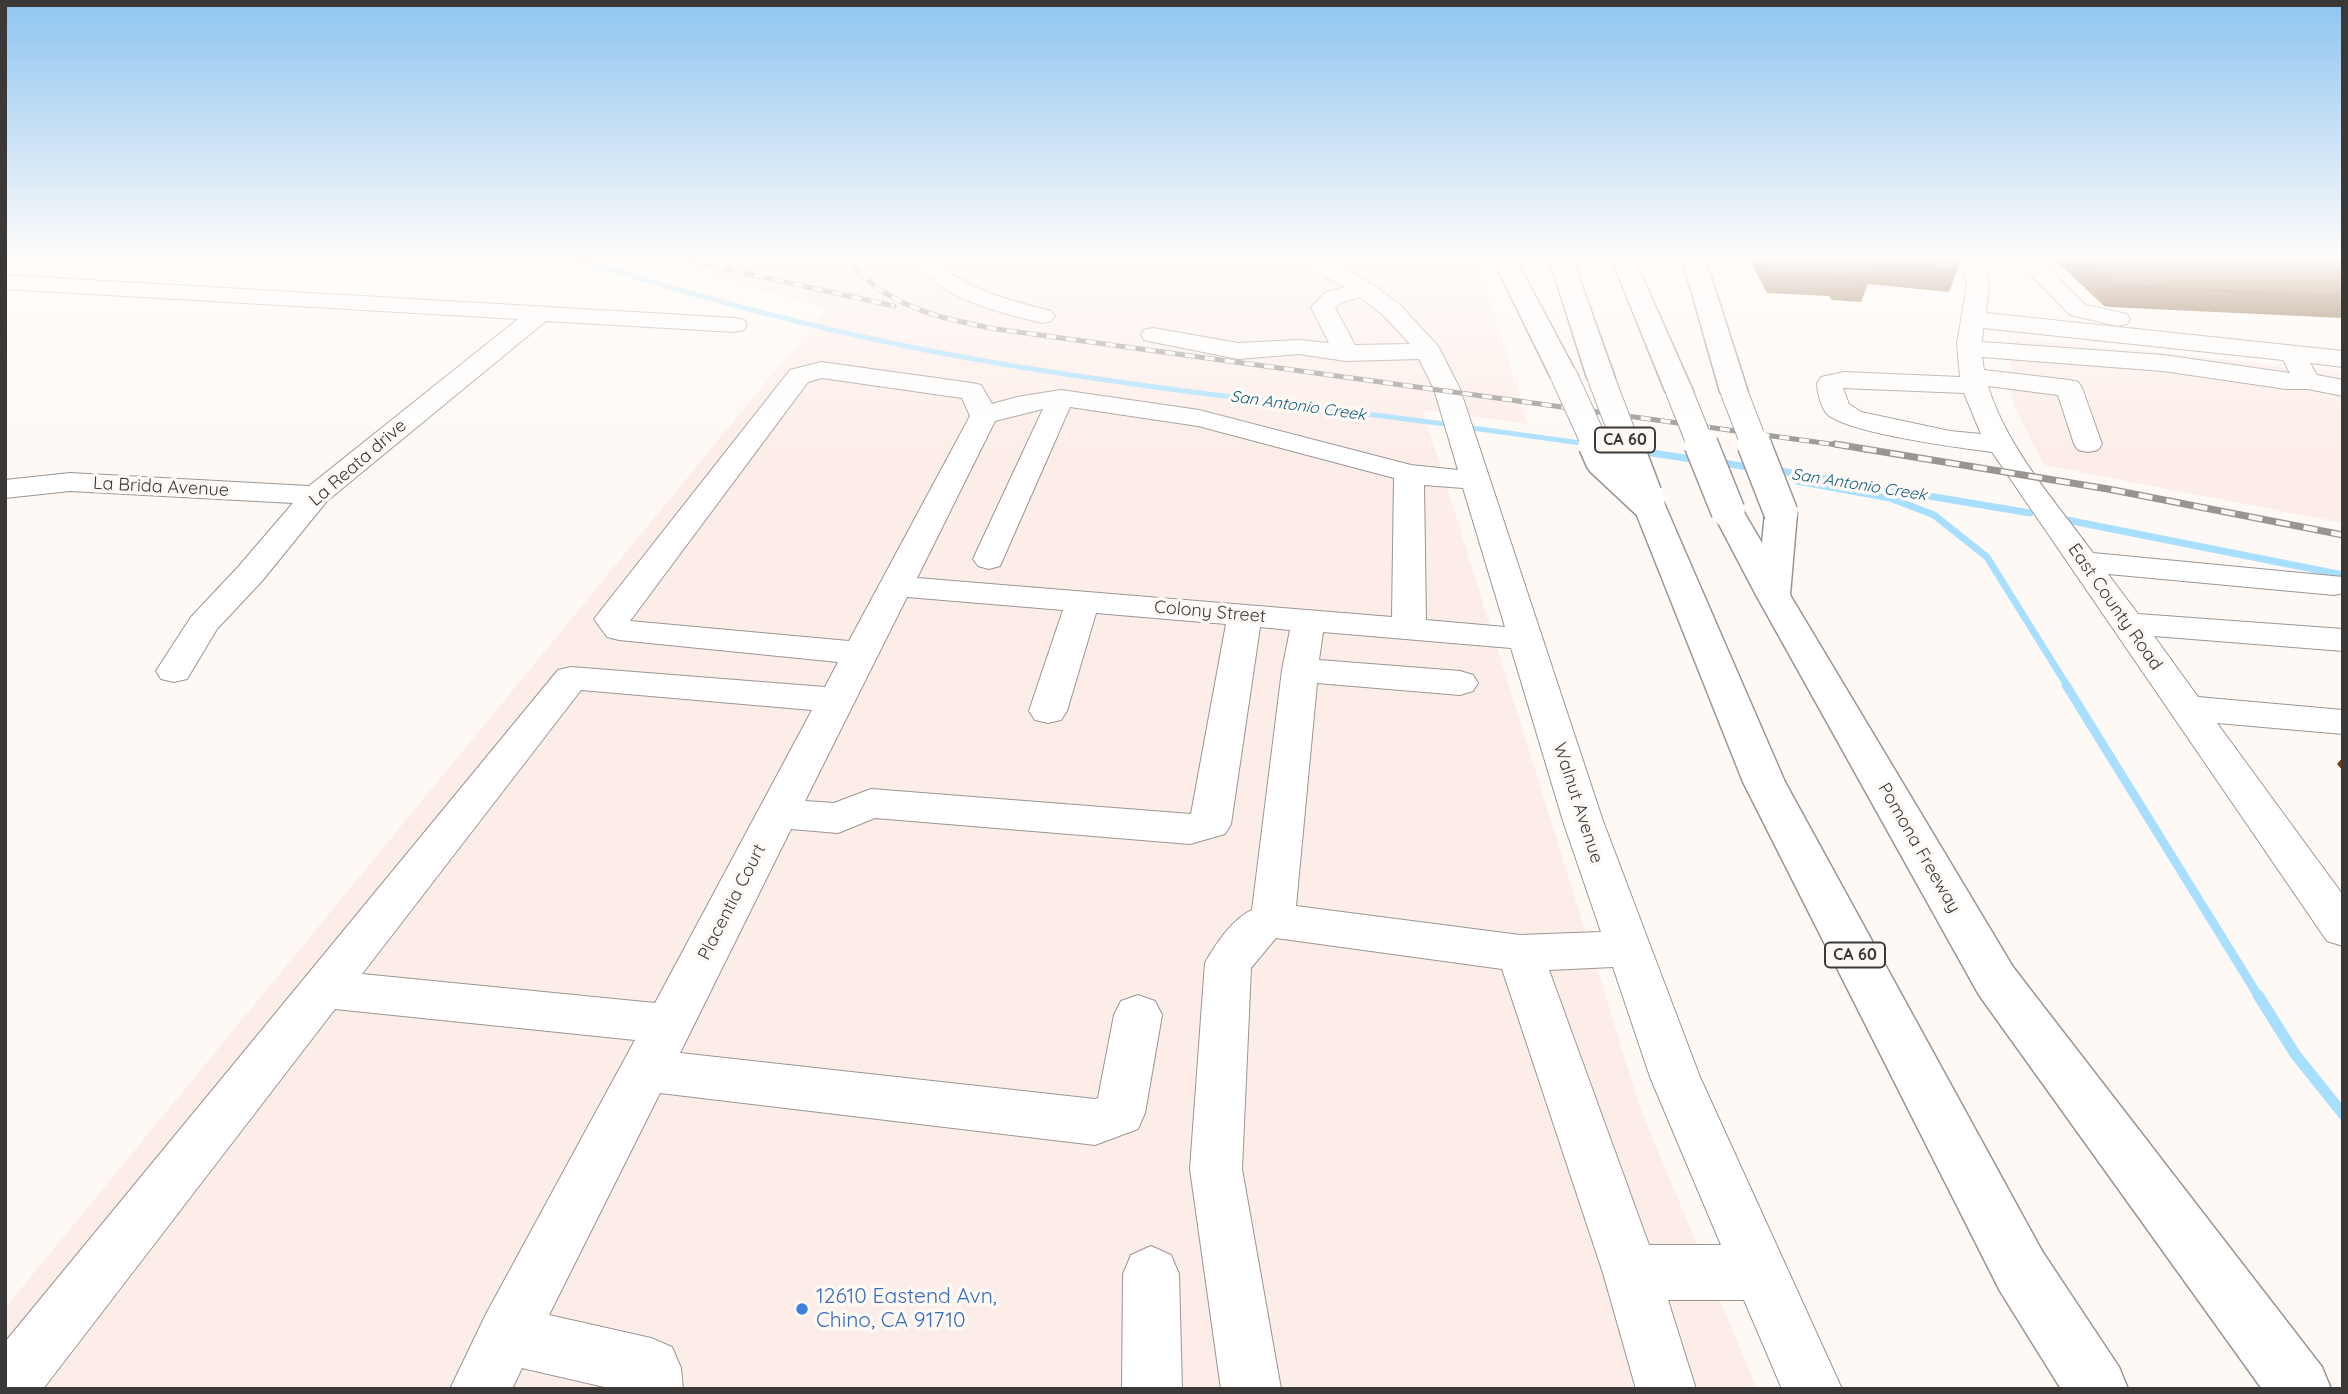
<!DOCTYPE html>
<html>
<head>
<meta charset="utf-8">
<style>
	body { margin:0 }
	#map { position:relative; width:2348px; height:1394px; overflow:hidden; background:#fef9f5; font-family:Quicksand,sans-serif }
	canvas { display:block }
	.frame { position:absolute; inset:0; border:7px solid #3b3937; pointer-events:none }
</style>
</head>
<body>
<div id="map">
<canvas width="2348" height="1394"></canvas>
<div class="frame"></div>
</div>
<script>
const ctx = document.querySelector('canvas').getContext('2d');
ctx.lineJoin = 'round';
function paint(path, color) {
  ctx.fillStyle = color;
  ctx.fill(path, 'evenodd');
}
function strokePath(path, color, width, dash) {
  ctx.strokeStyle = color;
  ctx.lineWidth = width;
  ctx.lineCap = dash ? 'butt' : 'round';
  ctx.setLineDash(dash || []);
  ctx.stroke(path);
}
function write(font, color, halo, rows, align = 'center') {
  ctx.font = font + ' Quicksand,sans-serif';
  ctx.lineWidth = 7;
  ctx.setLineDash([]);
  ctx.textBaseline = 'middle';
  ctx.strokeStyle = halo;
  ctx.fillStyle = color;
  for (const [text, x, y, turn = 0] of rows) {
    ctx.save();
    ctx.translate(x, y);
    ctx.rotate((+turn || 0) * Math.PI / 180);
    ctx.textAlign = isNaN(turn) ? turn : align;
    if (halo) ctx.strokeText(text, 0, 0);
    ctx.fillText(text, 0, 0);
    ctx.restore();
  }
}
const industrial = new Path2D(`
	M652,258H1476L1517,385L1527,424L1423,410L1641,1110L1757,1389H5V1308L826,309Z
	M2007,336L2343,372V523L2044,465L2013,404Z`);
const streamFar3 = new Path2D(`
	M574,258C709,301 845,337 985,361C1140,388 1296,404 1452,425
	M1465,427L1588,444`);
const streamFar2 = new Path2D(`
	M1639,451L1698,460
	M1718,462L1754,468
	M1774,470L2030,513
	M1791,473L1797,481L1890,498L1934,515L1987,557L2068,687
	M2067,520L2343,575`);
const streamFar1 = new Path2D(`
	M2066,685L2259,997`);
const stream = new Path2D(`
	M2258,995L2295,1054L2343,1114`);
const minor = new Path2D(`
	M911,258H934C962,290 1012,301 1051,311L1055,316L1051,321L1043,323C997,312 940,299 911,258Z
	M1215,258H1263C1252,273 1234,267 1218,263Z
	M1297,258H1325L1372,284L1400,305L1438,346L1460,389L1603,821L1700,1077L1842,1389H1782L1744,1300H1668L1696,1389H1636L1603,1273L1502,969L1276,938L1251,968L1242,1169L1281,1389H1221L1190,1169L1205,963C1215,945 1233,918 1252,910L1282,670L1290,630L1260,627L1231,824L1225,834L1190,844L875,818L838,833L791,829L680,1053L1095,1099L1098,1098L1114,1015L1121,1001L1138,995L1155,1001L1162,1015L1145,1113L1138,1129L1095,1145L660,1093L549,1315L651,1338L672,1347L681,1368L683,1389H613L522,1368L512,1389H450L486,1314L635,1040L335,1009L43,1389H5V1342L558,670L571,667L825,687L838,662L619,640L607,637L594,619L790,370L821,362L972,383L981,385L992,404L1017,397L1061,390L1199,410L1411,465L1458,470L1434,389L1419,359L1346,361L1299,354L1238,359L1153,342L1144,340L1141,335L1144,330L1153,328L1238,343L1299,340L1329,343L1311,307L1326,292L1345,287L1300,263ZM1360,297L1383,315L1410,344L1355,345L1335,308L1342,302ZM822,378L962,398L970,416L849,641L630,621L808,382ZM1070,407L1198,426L1394,478L1392,617L917,578L995,421L1043,409L973,559L978,566L989,569L1000,566ZM1424,485L1463,488L1505,627L1426,620ZM907,597L1063,610L1029,711L1035,720L1048,723L1061,720L1067,711L1096,613L1226,624L1191,814L871,789L834,803L805,801ZM1323,632L1511,648L1563,821L1601,932L1520,935L1296,906L1317,683L1460,695L1473,691L1478,683L1473,675L1460,671L1319,660ZM581,690L812,710L655,1003L362,974ZM1613,967L1650,1077L1721,1245H1649L1549,970Z
	M1912,258H1981L1989,284L1986,313L2343,351V367L2310,363L2317,375L2343,380V396L2308,389H2286L2163,371L1982,357L1984,370L2069,380L2078,382L2082,388L2102,444L2098,450L2088,452L2078,450L2074,444L2058,395L1988,386C2007,448 2055,501 2093,553L2343,577V593L2334,595L2108,574L2138,614L2343,629V651L2154,636L2198,697L2343,710V734L2217,723L2343,895V946L2327,941L1992,452C1960,448 1847,433 1827,414C1821,407 1817,392 1817,383L1821,377L1844,372L1960,377L1957,344L1967,284L1962,267L1915,263ZM1983,328L2283,360L2290,373L2163,355L1982,342ZM1843,388L1964,393L1981,434L1950,431L1861,412L1849,404Z
	M2014,258H2038L2086,305L2127,314L2130,319L2127,324L2118,326L2070,315Z
	M5,275L735,318L744,320L747,325L744,330L735,332L546,321L327,501L262,581L217,629L187,679L174,682L161,679L156,671L191,617L238,567L293,503L70,491L5,498V480L70,473L309,486L518,319L5,289Z
	M1151,1246L1171,1255L1179,1274L1182,1389H1122L1123,1274L1131,1255Z`);
const highway = new Path2D(`
	M1492,258H1515L1578,376L1574,382L1564,384L1554,382L1550,376Z
	M1549,258H1572L1615,378L1611,384L1601,386L1591,384L1587,378Z
	M1611,258H1634L1693,391L1689,397L1679,399L1669,397L1665,391Z
	M1682,258H1705L1748,392L1744,398L1734,400L1724,398L1720,392Z
	M1648,493L1659,496L1664,503L1785,782L2042,1251L2119,1367L2128,1389H2061L2000,1291L1743,782L1632,503L1637,496Z
	M1728,501L1739,504L1762,543L1765,513L1770,506L1781,503L1792,506L1797,513L1790,595L2013,967L2322,1367L2331,1389H2262L1979,995L1756,595L1712,511L1717,504Z`);
const railFar1 = new Path2D(`
	M676,258L894,306
	M847,258C883,306 939,318 996,329L1845,446`);
const rail = new Path2D(`
	M1835,444L2108,489L2343,535`);
const highwayBridgeFar1 = new Path2D(`
	M1564,376L1596,446
	M1601,378L1627,446
	M1679,391L1701,446
	M1734,392L1755,446`);
const highwayBridge = new Path2D(`
	M1595,444L1602,460L1648,503
	M1626,444L1645,494
	M1701,444L1728,511
	M1754,444L1781,513`);
const wall = new Path2D(`
	M1748,258H1933L1932,261L1958,266L1956,270L1957,271L1949,292L1868,284L1861,302L1832,300L1829,296L1767,293Z
	M2053,258H2343V318L2109,307L2104,306Z
	M2343,757V771L2337,764Z`);
const building = new Path2D(`
	M1765,258H1837L1954,262L1958,266H1953L1957,271L1875,263L1869,281L1839,279L1836,275L1773,272Z
	M2084,258H2343V296L2119,286L2114,285Z`);
const markers = [
	[802,1309,7,"#3f7fe0"]
];
const farWaternames = [
	["San Antonio Creek",1298,406,8],
	["San Antonio Creek",1859,485,9]
];
const shields = [
	[1625,440,60],
	[1855,955,60]
];
const shieldNames = [
	["CA 60",1625,440],
	["CA 60",1855,955]
];
const streetNames = [
	["La Reata drive",358,463,-41],
	["La Brida Avenue",161,487,3],
	["East County Road",2115,607,55],
	["Colony Street",1210,612,5],
	["Walnut Avenue",1578,803,72],
	["Pomona Freeway",1919,848,60],
	["Placentia Court",732,902,-63]
];
const nearShopnames = [
	["12610 Eastend Avn,",816,1297],
	["Chino, CA 91710",816,1321]
];
paint(industrial, '#fcede8');
strokePath(streamFar3, '#a8dffe', 5);
strokePath(streamFar2, '#a8dffe', 7);
strokePath(streamFar1, '#a8dffe', 9);
strokePath(stream, '#a8dffe', 11);
strokePath(minor, '#9b9693', 2);
strokePath(highway, '#9b9693', 3);
paint(minor, '#fff');
paint(highway, '#fff');
strokePath(railFar1, '#989592', 5);
strokePath(rail, '#989592', 7);
strokePath(railFar1, '#fef9f5', 3.5, [10]);
strokePath(rail, '#fef9f5', 4.5, [14]);
strokePath(highwayBridgeFar1, '#9b9693', 28, []);
strokePath(highwayBridge, '#9b9693', 36, []);
strokePath(highwayBridgeFar1, '#fff', 26);
strokePath(highwayBridge, '#fff', 33);
paint(wall, '#704418');
paint(building, '#824f1c');
strokePath(building, '#5b3714', 2);
const sky = ctx.createLinearGradient(0, 0, 0, 453);
sky.addColorStop(0, '#8ec5f1');
sky.addColorStop(0.57, '#fffcfa');
sky.addColorStop(1, '#fffcfa00');
ctx.fillStyle = sky;
ctx.fillRect(0, 0, 2348, 453);
for (const [x, y, r, color] of markers) {
  const dot = new Path2D();
  dot.arc(x, y, r, 0, 2 * Math.PI);
  ctx.fillStyle = color;
  ctx.fill(dot);
  strokePath(dot, '#fef9f5', 2.5);
}
write('italic 16px', '#0b5d7e', '#fef9f5', farWaternames);
for (const [x, y, w] of shields) {
  const box = new Path2D();
  box.roundRect(x - w / 2, y - 12.5, w, 25, 5);
  ctx.fillStyle = '#fef9f5';
  ctx.fill(box);
  strokePath(box, '#3b3937', 2);
}
write('bold 16px', '#3b3937', null, shieldNames);
write('18px', '#3b3937', '#fef9f5', streetNames);
write('21px', '#366cbe', '#fef9f5', nearShopnames, 'left');
</script>
</body>
</html>
